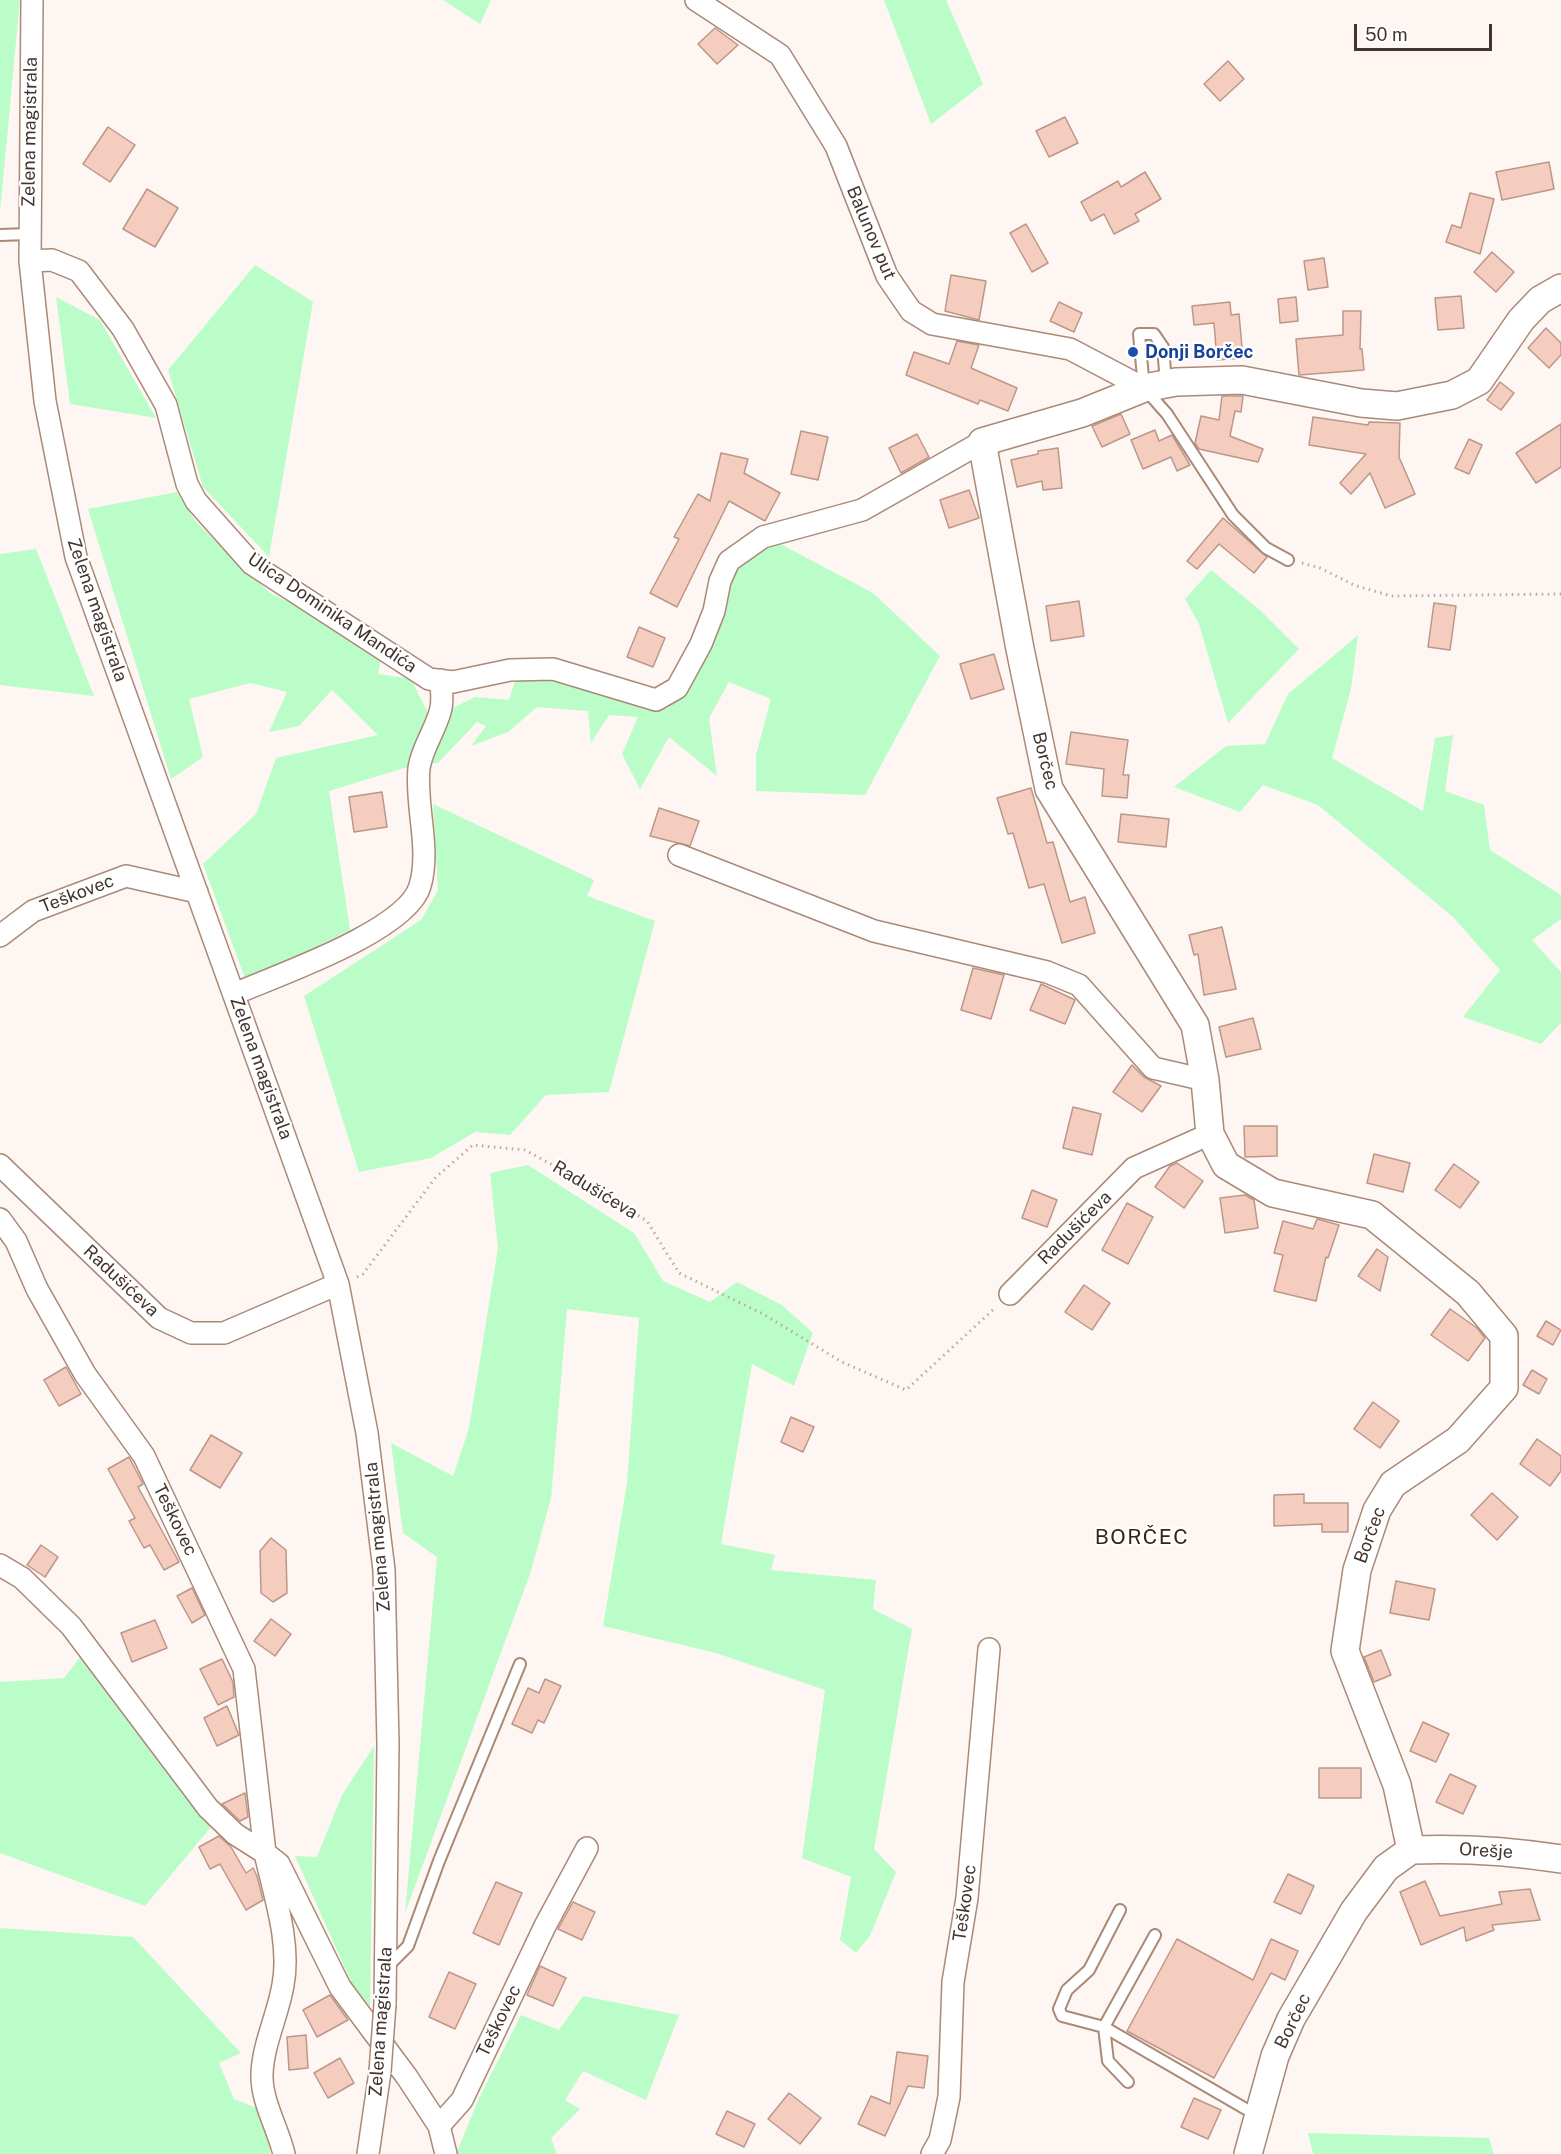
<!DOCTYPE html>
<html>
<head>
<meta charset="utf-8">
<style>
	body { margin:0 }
	#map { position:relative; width:1561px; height:2154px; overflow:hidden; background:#fef6f2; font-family:"Public Sans",sans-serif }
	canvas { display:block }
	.scale { position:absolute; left:1354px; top:24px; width:138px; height:27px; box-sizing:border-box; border:3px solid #43352d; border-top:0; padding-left:8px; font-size:18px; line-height:21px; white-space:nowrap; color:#43352d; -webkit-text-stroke:4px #fff; paint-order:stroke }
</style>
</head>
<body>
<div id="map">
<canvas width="1561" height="2154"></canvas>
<div class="scale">50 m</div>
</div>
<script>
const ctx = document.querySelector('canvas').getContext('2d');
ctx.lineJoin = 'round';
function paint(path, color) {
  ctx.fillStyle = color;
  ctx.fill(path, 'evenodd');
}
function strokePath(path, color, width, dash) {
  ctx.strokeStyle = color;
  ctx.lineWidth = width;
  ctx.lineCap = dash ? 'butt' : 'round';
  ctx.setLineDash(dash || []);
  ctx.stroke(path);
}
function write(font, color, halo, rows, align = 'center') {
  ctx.font = font + ' "Public Sans",sans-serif';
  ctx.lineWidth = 4.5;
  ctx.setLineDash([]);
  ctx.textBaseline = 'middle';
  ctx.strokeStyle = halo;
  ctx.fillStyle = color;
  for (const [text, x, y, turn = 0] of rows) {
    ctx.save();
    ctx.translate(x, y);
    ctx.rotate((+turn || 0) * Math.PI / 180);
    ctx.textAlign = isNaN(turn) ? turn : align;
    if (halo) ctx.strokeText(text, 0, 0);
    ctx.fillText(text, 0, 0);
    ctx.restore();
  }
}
const green = new Path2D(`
	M0,0H20L0,212Z
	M443,0H491L480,24Z
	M884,0H946L983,84L931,124Z
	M255,265L313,302L269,557L203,487L168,370Z
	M56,297L100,320L156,418L70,404Z
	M177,492L196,522L270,593L324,619L381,658L378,674L411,679L431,719L475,697L509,700L515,681L555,678L667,709L681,688L719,615L737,568L773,540L873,593L940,656L865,795L756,791V755L771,699L729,682L709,718L717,776L669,737L640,789L622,754L638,717L609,715L591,743L588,711L537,707L508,732L471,746L486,726L477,722L438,763L404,768L329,791L350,930L246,981L203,864L256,814L276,758L378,735L332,690L299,726L269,732L287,692L250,683L189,699L203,757L171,779L88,509Z
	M36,549L94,696L0,685V554Z
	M1211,570L1260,610L1299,649L1228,723L1199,624L1185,599Z
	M1358,635L1351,689L1332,758L1423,811L1435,738L1453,735L1445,791L1484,805L1490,850L1561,895V919L1532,940L1561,972V1023L1541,1044L1463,1017L1500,970L1453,917L1318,805L1263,785L1240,812L1174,787L1226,746L1265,744L1288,694Z
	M433,804L594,880L587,896L655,921L609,1092L546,1095L510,1135L475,1132L431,1158L359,1172L304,996L421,920L438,890Z
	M528,1165L634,1233L663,1281L710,1302L737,1282L782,1305L813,1333L794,1386L752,1364L721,1544L775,1555L771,1570L876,1580L873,1609L912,1629L874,1849L896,1872L870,1936L856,1953L840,1940L851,1877L802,1858L825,1690L716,1653L603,1626L627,1483L639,1318L567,1309L551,1498L531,1571L405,1913L437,1557L403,1533L391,1443L453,1476L469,1428L498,1248L490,1173Z
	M81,1656L211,1827L145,1906L0,1853V1682L64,1678Z
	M374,1746L370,2006L352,1984L295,1856L317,1857L342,1795Z
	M0,1928L133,1937L241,2053L219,2063L234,2099L269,2113L270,2154H0Z
	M583,1996L679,2015L646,2100L583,2071L565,2100L580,2109L551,2138L557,2154H456L479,2098L521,2015L559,2030Z
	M1308,2133L1489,2138L1494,2154H1313Z`);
const building = new Path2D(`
	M715,28L738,45L717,64L698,44Z
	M1228,61L1244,79L1220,101L1204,84Z
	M1065,117L1078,143L1049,157L1036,131Z
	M108,127L135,145L110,182L83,164Z
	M1549,162L1554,189L1502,200L1496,172Z
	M1145,172L1161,199L1135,214L1139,221L1114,234L1104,214L1091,221L1081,202L1118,181L1121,187Z
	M147,189L178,208L155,247L123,229Z
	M1470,193L1494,199L1480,254L1446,242L1452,225L1461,228Z
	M1026,224L1048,263L1032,272L1010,233Z
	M1492,252L1514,272L1496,292L1474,272Z
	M1324,258L1328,287L1308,290L1304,261Z
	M951,275L986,281L979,320L945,311Z
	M1461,296L1464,328L1438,330L1435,298Z
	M1296,297L1298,321L1280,323L1278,299Z
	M1059,302L1082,313L1074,332L1050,321Z
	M1230,302L1231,315L1239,314L1243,358L1217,360L1214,323L1194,325L1192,306Z
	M1343,311H1361L1360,349H1362L1364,370L1299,375L1296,339L1343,335Z
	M1546,328L1561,343V355L1549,368L1528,348Z
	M957,341L979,345L971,368L1017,388L1008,411L980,400L978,404L906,375L914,352L949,364Z
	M1500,382L1514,393L1501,410L1487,400Z
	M1222,396H1243L1241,412L1235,411L1230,436L1263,449L1258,462L1199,449L1195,443L1201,416L1219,420Z
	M1121,414L1130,434L1102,447L1092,426Z
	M1313,417L1368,425L1369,422L1400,423L1399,457L1415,494L1385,508L1370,473L1351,494L1340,483L1366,454L1309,445Z
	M1561,424V467L1536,483L1516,453Z
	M1155,430L1159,441L1172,435L1190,465L1177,471L1171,457L1143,469L1131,440Z
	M801,431L828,437L818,480L791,474Z
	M917,434L929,457L901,473L889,448Z
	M1469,439L1482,445L1469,474L1455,468Z
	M1058,448L1062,488L1043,490L1042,481L1017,487L1011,460L1038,454V451Z
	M721,453L748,459L744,473L780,493L765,521L729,501L677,607L650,593L679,539L674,537L698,494L710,501Z
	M969,490L979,518L949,528L940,500Z
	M1223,518L1267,557L1254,573L1219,544L1197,569L1187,561Z
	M1079,601L1084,636L1051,641L1046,606Z
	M1434,603L1456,606L1450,650L1428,647Z
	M639,627L665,638L653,667L627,657Z
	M994,654L1004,689L971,699L960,664Z
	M1071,732L1128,740L1123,775H1129L1127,798L1102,796L1104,769L1066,764Z
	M1031,788L1047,843L1053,842L1070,902L1085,897L1095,933L1062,943L1044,884L1029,888L1013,833L1008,834L997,798Z
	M382,792L387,827L354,832L349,797Z
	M659,808L699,821L690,846L650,836Z
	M1121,814L1169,819L1166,847L1118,842Z
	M1222,927L1236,989L1204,995L1198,954L1194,955L1189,935Z
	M973,968L1004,975L991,1019L961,1010Z
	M1041,984L1075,1000L1065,1024L1030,1010Z
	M1253,1018L1261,1049L1226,1057L1219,1027Z
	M1132,1065L1144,1077L1161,1086L1142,1112L1113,1092Z
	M1073,1107L1101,1114L1092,1155L1063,1148Z
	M1244,1126H1277V1156L1245,1157Z
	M1374,1154L1410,1163L1403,1192L1367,1183Z
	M1177,1163L1203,1181L1184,1208L1155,1187L1170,1166Z
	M1454,1164L1479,1182L1460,1208L1435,1190Z
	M1032,1190L1057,1200L1047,1227L1022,1218Z
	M1245,1195L1254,1200L1258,1228L1225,1233L1220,1198Z
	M1127,1203L1153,1217L1128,1264L1102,1250Z
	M1317,1219L1339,1225L1328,1258L1326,1257L1316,1301L1274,1291L1283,1255L1274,1253L1283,1221L1313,1229Z
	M1377,1249L1388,1257L1380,1291L1358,1276Z
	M1084,1285L1110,1303L1092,1330L1065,1312Z
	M1450,1309L1477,1328L1485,1338L1468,1361L1431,1335Z
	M1546,1321L1561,1330L1553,1345L1537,1336Z
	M66,1367L81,1394L59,1406L44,1380Z
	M1532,1370L1547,1379L1539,1394L1523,1385Z
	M1373,1402L1399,1421L1380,1448L1354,1429Z
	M791,1417L814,1427L803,1452L781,1442Z
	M211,1435L242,1453L220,1488L190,1470Z
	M1537,1439L1561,1456V1471L1550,1486L1520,1464Z
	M129,1457L143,1484L138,1487L179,1562L164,1570L150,1545L144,1548L129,1521L135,1518L108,1469Z
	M1492,1493L1518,1517L1497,1540L1471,1515Z
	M1304,1494V1503H1348V1532H1322V1524L1274,1526V1495Z
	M271,1538L286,1550L287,1593L273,1602L261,1593L260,1551Z
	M41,1545L58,1557L45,1577L27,1565Z
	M1396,1581L1435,1589L1429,1620L1390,1613Z
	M192,1588L205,1615L192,1623L177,1596Z
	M271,1619L291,1634L275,1656L254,1641Z
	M155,1620L167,1648L132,1662L121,1633Z
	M1381,1650L1391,1675L1374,1682L1364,1657Z
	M222,1659L233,1682L234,1697L218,1705L200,1669Z
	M545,1679L561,1686L544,1723L538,1720L532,1733L512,1724L528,1688L539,1693Z
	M227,1706L239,1735L217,1746L204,1718Z
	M1423,1722L1449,1734L1436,1762L1410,1751Z
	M1319,1768H1361V1798H1319Z
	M1450,1774L1476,1786L1463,1814L1436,1802Z
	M245,1793L248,1817L240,1821L222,1804Z
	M219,1836L231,1847L246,1873L253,1868L257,1876L263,1900L246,1910L220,1864L210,1869L199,1847Z
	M1288,1874L1314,1886L1301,1914L1274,1902Z
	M1425,1881L1440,1916L1502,1904L1499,1892L1530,1889L1540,1920L1492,1925L1494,1930L1466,1941L1464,1927L1421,1945L1400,1892Z
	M496,1882L522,1893L499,1945L473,1933Z
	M573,1902L595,1912L582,1940L558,1929Z
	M1177,1939L1253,1980L1271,1939L1298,1951L1285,1980L1271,1973L1214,2078L1127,2031Z
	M540,1966L566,1978L553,2006L527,1995Z
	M449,1972L476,1984L455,2029L429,2017Z
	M330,1995L348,2020L317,2037L303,2010Z
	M306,2035L308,2068L289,2070L287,2037Z
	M897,2052L928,2056L924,2088L908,2086L885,2136L858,2124L871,2096L890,2104Z
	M340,2058L354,2083L328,2098L314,2073Z
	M789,2093L821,2118L800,2144L768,2119Z
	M1194,2098L1221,2110L1208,2139L1181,2127Z
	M727,2111L755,2124L744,2147L716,2134Z`);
const path = new Path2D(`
	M1302,563L1320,568L1354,585L1391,596L1561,594
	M357,1277L363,1274L436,1177L473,1145L525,1150L595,1188L647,1221L679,1273L763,1314L842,1362L906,1390L995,1308`);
const service = new Path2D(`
	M0,235L29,234
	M1166,383L1163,347L1154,334H1139L1144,388L1167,414L1233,515L1266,548L1288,560
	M1120,1910L1089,1970L1067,1990L1059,2009L1062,2016L1104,2027L1108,2061L1128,2082
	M1155,1935L1104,2027L1258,2116
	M387,1967L408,1946L439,1861L520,1664`);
const minor = new Path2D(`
	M32,0L30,261L45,401L76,557L338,1284L367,1433L384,1570L388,1744L385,2004
	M696,0L780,55L836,146L887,276L911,311L932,324L1070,349L1144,388
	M30,261L52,260L79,271L123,329L166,405L187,484L196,501L252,564L429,679L453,682L510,670L553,669L656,700L677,688L701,644L714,611L720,581L729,561L763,537L862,510L982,442
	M679,855L874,931L1047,972L1079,985L1153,1068L1205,1080
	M0,936L33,911L126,876L197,892
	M234,994C278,975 407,931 420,886C431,848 415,806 419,768C422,747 437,728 441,708C443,699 441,689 441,680
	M0,1165L159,1318L191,1333H224L338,1284
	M0,1219L16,1241L37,1289L85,1374L144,1456L244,1669L265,1853L279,1864L340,1987L407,2077L439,2126L446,2154
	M1010,1294L1134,1168L1210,1134
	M0,1565L22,1578L71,1626L208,1808L235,1834L265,1853C274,1894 291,1943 283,1985C278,2015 263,2044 262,2074C261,2101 278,2128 284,2154
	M439,2126L462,2100L545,1926L587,1848
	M368,2154L380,2072
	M932,2154L940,2140L949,2097L953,1982L967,1898L989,1649`);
const tertiary = new Path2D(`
	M1411,1850L1397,1785L1345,1651L1357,1570L1377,1510L1393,1484L1458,1440L1504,1388V1336L1468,1293L1372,1215L1273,1193L1226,1165L1210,1134L1205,1080L1195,1025L1049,789L1020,649L982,442L1082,413L1144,388L1176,382L1242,380L1361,403L1397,406L1452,395L1479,381L1521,320L1540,300L1561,288
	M1411,1850C1462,1848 1511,1851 1561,1859
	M1248,2154L1275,2056L1291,2019L1354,1911L1386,1868L1411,1850`);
const minorBridge = new Path2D(`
	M380,2072L385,2004`);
const markers = [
	[1133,352,6,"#1a4fb4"]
];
const streetNames = [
	["Zelena magistrala",30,132,-89],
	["Balunov put",871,233,67],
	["Zelena magistrala",97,610,71],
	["Ulica Dominika Mandića",332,613,34],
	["Borčec",1045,761,76],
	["Teškovec",77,894,-21],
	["Zelena magistrala",261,1068,70],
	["Radušićeva",595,1190,31],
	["Radušićeva",1075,1228,-45],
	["Radušićeva",121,1281,43],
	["Teškovec",175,1520,64],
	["Borčec",1370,1535,-70],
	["Zelena magistrala",378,1537,-95],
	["Orešje",1486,1851,3],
	["Teškovec",965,1903,-82],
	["Teškovec",499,2021,-64],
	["Borčec",1293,2021,-64],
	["Zelena magistrala",381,2022,-86]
];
const transitNames = [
	["Donji Borčec",1145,352]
];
const quarterNames = [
	["BORČEC",1142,1538]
];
paint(green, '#bbfdc9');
paint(building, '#f5cdbf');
strokePath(building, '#bc9789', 1.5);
strokePath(service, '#ab8977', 14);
strokePath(minor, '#ab8977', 24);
strokePath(tertiary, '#ab8977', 30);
strokePath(path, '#b6aca6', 3, [1.5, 4.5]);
strokePath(service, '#fff', 10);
strokePath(minor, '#fff', 21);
strokePath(tertiary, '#fff', 27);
strokePath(minorBridge, '#ab8977', 24, []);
strokePath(minorBridge, '#fff', 21);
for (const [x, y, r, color] of markers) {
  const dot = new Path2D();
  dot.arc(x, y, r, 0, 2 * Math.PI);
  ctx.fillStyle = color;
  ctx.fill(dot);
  strokePath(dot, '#fff', 2);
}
write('18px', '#43352d', '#fff', streetNames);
write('bold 18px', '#164399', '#fff', transitNames, 'left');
ctx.letterSpacing = '1.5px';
write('21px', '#3d2113', '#fff', quarterNames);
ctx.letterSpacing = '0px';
</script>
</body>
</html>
